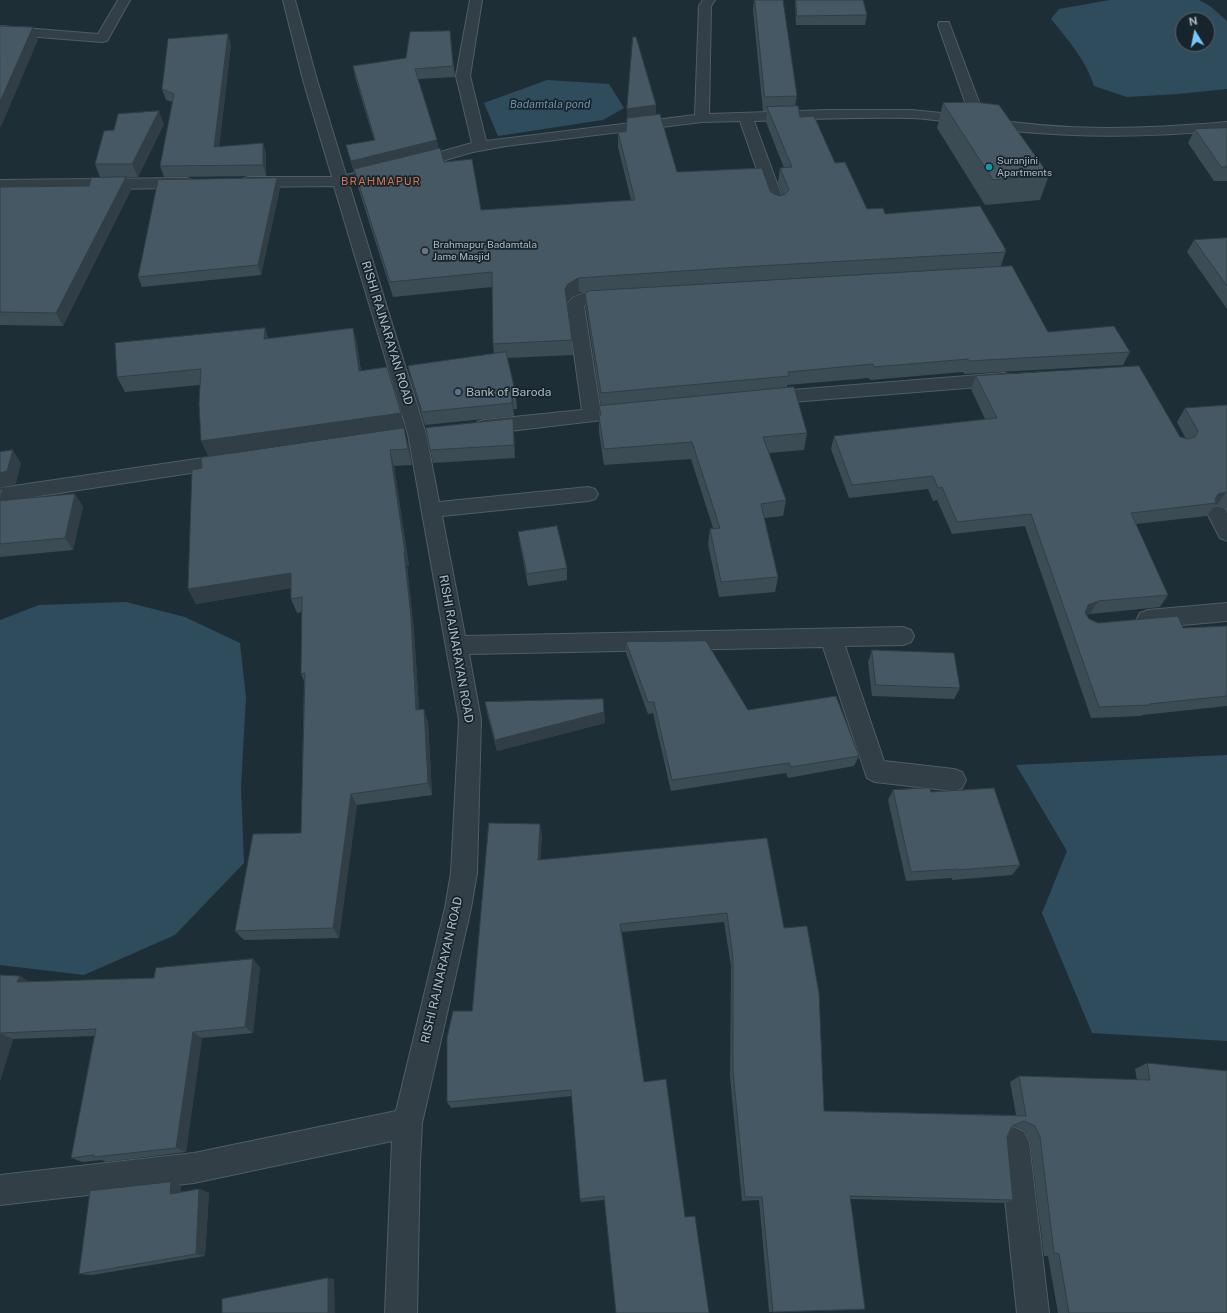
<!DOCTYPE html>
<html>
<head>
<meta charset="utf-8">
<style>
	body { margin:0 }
	#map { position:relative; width:1227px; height:1313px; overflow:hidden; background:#1e2e37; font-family:"Public Sans",sans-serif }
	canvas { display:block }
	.north { position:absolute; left:1175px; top:12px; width:40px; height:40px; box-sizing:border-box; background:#18242b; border:1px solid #536068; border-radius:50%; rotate:350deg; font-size:11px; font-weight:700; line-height:16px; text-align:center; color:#abbac4 }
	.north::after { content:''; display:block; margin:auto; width:14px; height:18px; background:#79c6fc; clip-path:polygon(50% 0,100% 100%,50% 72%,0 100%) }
</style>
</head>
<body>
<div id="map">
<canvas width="1227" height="1313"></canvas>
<div class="north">N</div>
</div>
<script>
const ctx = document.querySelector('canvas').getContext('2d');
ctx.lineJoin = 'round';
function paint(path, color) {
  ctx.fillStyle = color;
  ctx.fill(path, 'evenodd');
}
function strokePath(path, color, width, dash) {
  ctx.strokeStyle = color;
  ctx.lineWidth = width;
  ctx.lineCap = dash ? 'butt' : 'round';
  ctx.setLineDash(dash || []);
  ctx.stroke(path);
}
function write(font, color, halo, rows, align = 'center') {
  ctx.font = font + ' "Public Sans",sans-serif';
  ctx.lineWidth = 3.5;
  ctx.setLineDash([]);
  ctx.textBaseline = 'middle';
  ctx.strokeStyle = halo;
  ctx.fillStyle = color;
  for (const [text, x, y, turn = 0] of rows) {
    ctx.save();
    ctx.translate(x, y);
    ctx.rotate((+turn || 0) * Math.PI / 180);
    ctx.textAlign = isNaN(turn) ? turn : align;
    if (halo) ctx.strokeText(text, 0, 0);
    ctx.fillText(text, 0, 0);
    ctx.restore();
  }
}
const water = new Path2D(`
	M1110,0H1199L1210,6L1227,21V89L1178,94L1127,97L1094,86C1086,60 1068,40 1051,19L1059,9ZM1183,20H1207V44H1183Z
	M547,80L609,84L624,108L603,120L498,136L484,103Z
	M126,602L185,617L240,643L246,697L241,787L244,863L175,935L84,975L0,965V620L39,605Z
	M1227,755V1041L1092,1033L1042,913L1067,851L1016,765Z`);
const street = new Path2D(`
	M118,0H130L107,41L102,42L0,34V26L98,34Z
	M283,0H295L317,80L346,175L426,156L472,143L456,76L470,0H482L470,76L486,141L695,115L699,6L703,0H715L711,6L709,114L828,110H912L970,116L938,25L939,22H949L950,25L985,118C1065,132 1147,129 1227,122V130C1155,137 1085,138 1013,131C979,129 946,119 911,118C859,117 807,119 754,121L785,205L782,208L777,210L772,208L769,205L740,121L702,122L506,146L473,152L435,163L349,184L426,434L439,502L588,487L595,489L598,494L595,499L588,501L442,516L465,636L903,627L911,630L914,636L911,642L903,645L845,646L884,761L954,769L962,772L966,780L962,788L954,791L875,782L867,778L823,647L469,654L481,720L477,873L471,908L422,1123L420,1162L417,1313H385L392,1141L194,1183L0,1205V1175L194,1153L396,1111L445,908L451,873L459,720L408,434L334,186L248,187L243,185L240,182L243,179L248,177H332L303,80Z
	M187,178L192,180L195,183L192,186L187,188L0,190V180Z
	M614,291L620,292L622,296L620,300L589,303L584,306L600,408L629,405L636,406L638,411L636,416L484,434L477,432L475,427L477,422L484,420L582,410L567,304C576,289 599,292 614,291Z
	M1004,373L1010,375L1013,379L1010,383L1004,385L767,404L761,402L758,398L761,394L767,392Z
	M230,454L237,456L240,461L237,466L0,502V488Z
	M1217,506L1224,508L1227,513V541L1220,538L1207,513L1210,508Z
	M1227,603V621L1148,628L1140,625L1137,619L1140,613L1148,610Z
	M1014,1127L1024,1132L1029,1142L1049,1313H1017L999,1142L1004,1132Z`);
const wall = new Path2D(`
	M754,0H783L797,96L795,106L800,117L835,163L867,209L885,214L1006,250L1001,266L1048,332L1130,352L1123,365L964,374L963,372L870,380L869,378L787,385V387L807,433L804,450L769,453L786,500L783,516L764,518L778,577L775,592L719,597L708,544L710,529L713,528L691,459L604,465L599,432V406H601L586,307L585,293L588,292H579L568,299L567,302L572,340L573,355L507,358L516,395L517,409H514V416L425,425L411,380L408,366L494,354L493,344L492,287L393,297L357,184L355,171L354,172L349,156L346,145L374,140L355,77L353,66L406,58L450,31L455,77L418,79L437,140L438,148L444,162L481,210L631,200L618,147V132H626L656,105V114L677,172L770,191L774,194L780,196L783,195L778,183L780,168H784L766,122L767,111H763L753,10ZM834,276L686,285L739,282Z
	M795,0H863L867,15L865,25H796Z
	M231,45L219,147L263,143L266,154V176L164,177L160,166L173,102L166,100L162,89Z
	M943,103L1049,175L1040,200L985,205L937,128Z
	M164,124L138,177H126L131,190L63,326L0,325V187L89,186L100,177L95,164L114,130Z
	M1227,128V181H1214L1188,143L1195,129Z
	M280,188L261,275L142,287L138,277Z
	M1227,238V309L1187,252L1194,240Z
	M265,328L268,339L353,328L357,344L361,371L401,413L404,428L208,456L200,385L125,392L117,377Z
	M976,376L1186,439L1177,422L1185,408L1227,405V511L1224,507L1217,505H1215L1207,516L1136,524L1168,595L1160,607L1090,614L1087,615L1089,619L1098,623L1183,628L1227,626V706L1142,715L1141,716L1091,718L1025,526L952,534L937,500L933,501L928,489L849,498L831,449L834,436L985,419L971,389Z
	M513,419L514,432L515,458L433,463L426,428Z
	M408,444L412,465L394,466L409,566H407L414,631L419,710L428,722L432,795L357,805L339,938L244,940L235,931L301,833L304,681L301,674L302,612L297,613L291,599V588L196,604L188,589L192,470Z
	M0,490L10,500L75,494L83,507L73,550L0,557Z
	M518,532L567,568V580L528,586L520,544Z
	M626,642L748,710L859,756L854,766L788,778L786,773L671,791L653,713L648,714L626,653Z
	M872,650L960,688L954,699L872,696L868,662Z
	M485,702L604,712L605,723L497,751L487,713Z
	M893,790L931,792L1020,865L1012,875L952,880V878L906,881L888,800Z
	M542,834L540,859L784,928L824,1111L1016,1115L1010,1082L1019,1076L1137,1080L1135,1069L1147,1063L1227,1313H1058L1048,1256H1044L1030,1142L1025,1131L1015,1126L1012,1127L1007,1137L1013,1200L1004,1203L850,1199L865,1309L859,1310L769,1312L759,1200L742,1201L730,1077L731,966L724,922L622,932L644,1082L685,1217L709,1313L604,1200L581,1202L580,1199L572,1096L451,1108L447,1102L472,1011Z
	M260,967L253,1033L202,1038L186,1152L106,1162L102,1160L83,1162L71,1158L94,1036L13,1039L0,1081V975L20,976L29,982L154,978Z
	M171,1182L181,1186L180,1192L199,1189L209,1193L205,1256L92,1275L79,1274Z`);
const shadedWall = new Path2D(`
	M33,27L38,40L1,127L0,126V102Z
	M228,34L231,45L218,158L214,147Z
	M656,105V118L627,122V109Z
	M159,111L164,124L138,177L132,164Z
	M437,140L439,151L354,172L351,161Z
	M263,143L266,154V176L263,165Z
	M126,177L131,190L63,326L56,313Z
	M277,178L280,188L261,275L258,265Z
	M578,278L579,292L568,299L566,304L565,289L568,284Z
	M265,328L270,343L264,339Z
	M353,328L357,344L363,386L359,371Z
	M512,396L514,409V416L512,403Z
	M401,413L404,428L208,456L201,441Z
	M513,419L514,432L515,458L514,445Z
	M404,428L408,444L412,465L408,449Z
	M13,450L21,463L16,484L0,488V473Z
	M390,450L394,466L409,566H407L414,631L420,723L416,710Z
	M3,489L12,502H0Z
	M1226,492L1217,505H1215L1216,503L1211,504L1218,494Z
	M75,494L83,507L73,550L65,538Z
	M291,573L297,587L196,604L188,589Z
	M1098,601L1090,614L1081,617L1088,605Z
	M424,709L428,722L432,795L428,783Z
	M604,712L605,723L497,751L495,740Z
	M351,794L357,805L339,938L333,928Z
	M540,824L542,834L540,869L538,860Z
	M253,959L260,967L253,1033L245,1027Z
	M20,976L32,984L17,982Z
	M193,1032L202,1038L186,1152L176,1148Z
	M0,1033L13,1039L0,1081Z
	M171,1182L181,1186L180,1198L170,1194Z
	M199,1189L209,1193L205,1256L196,1254Z
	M328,1278L334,1279L335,1313H328Z`);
const building = new Path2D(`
	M755,0H783L797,96L765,97Z
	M796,0H863L867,15L797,16Z
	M0,26L33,27L0,102Z
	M450,31L453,66L415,69L437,140L351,161L346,145L375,140L353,66L406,58L410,32Z
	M228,34L214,147L263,143V165L160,166L174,94L162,89L168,39Z
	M633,37H636L656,105L627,109Z
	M975,102L999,105L1049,175L993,180L943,103Z
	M798,106L800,117L814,116L835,163L845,162L867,209L883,208L885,214L980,206L1006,250H1004L1006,252L741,267L578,278L568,284L565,289L572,340L493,344L492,272L390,282L354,169L440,148L444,162L472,159L481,210L635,200L618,132H626L627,118L660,114L677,172L762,168L770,191L774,194L780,196L785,194L789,190L780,168L792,167L767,107Z
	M159,111L132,164H95L104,131L114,130L118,114Z
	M1227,128V167H1221L1195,129Z
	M126,177L56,313L0,312V187L89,186L91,178Z
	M277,178L258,265L138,277L158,180Z
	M1227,238V286L1194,240Z
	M1012,266L1048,332L1114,326L1130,352L969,361L968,359L874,367L873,364L788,372L789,376L601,393L585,293L589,291Z
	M265,328L264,339L353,328L359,371L387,367L401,413L201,441L199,403L201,369L117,377L115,343Z
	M506,352L516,395L512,396V403L422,412L408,366Z
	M1139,366L1180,437L1188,439L1195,437L1198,431L1185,408L1227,405V492H1226L1218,494L1215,499L1216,503L1131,513L1168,595L1098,601L1088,605L1085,613L1089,619L1098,623L1178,616L1183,628L1227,626V696L1149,704L1150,705L1099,707L1031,514L957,522L942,487L938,488L933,476L852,485L834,436L997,418L976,376Z
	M794,387L807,433L763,437L786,500L761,504L778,577L721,582L710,529L720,528L692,442L604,449L599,416L601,415L599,406Z
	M513,419L514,445L430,450L426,428Z
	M404,428L408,449L390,450L405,552H404L411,617L416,710L424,709L428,783L351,794L333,928L235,931L253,834L301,833L305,673L301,674L302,597L291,599V573L188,589L192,470L202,468L201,458Z
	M13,450L7,471L0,473V452Z
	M3,489L0,500V490Z
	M75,494L65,538L0,544V501Z
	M557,526L567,568L527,574L518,532Z
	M706,641L748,710L836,696L859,756L791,767L789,763L672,780L654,702H648L626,642Z
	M872,650L954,653L960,688L876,685Z
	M603,699L604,712L495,740L485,702Z
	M930,788L931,792L994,788L1020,865L958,870V869L911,872L893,790Z
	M489,823L540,824L538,860L767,838L784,928L807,926L819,993L824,1111L1026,1116L1019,1076L1150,1080L1147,1063L1227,1071V1313H1069L1059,1254L1054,1253L1040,1137L1035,1126L1024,1121L1012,1126L1007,1137L1013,1200L850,1196L865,1309L773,1312L762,1197H745L733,1071V958L727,913L620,924L644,1082L666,1079L685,1217L695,1216L709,1313H616L604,1196L580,1199L571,1090L447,1102V1038L453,1011H472Z
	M253,959L245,1027L193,1032L176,1148L94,1157V1155L71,1158L96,1029L0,1033V975L20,976L17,982L154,978L156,968Z
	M171,1182L170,1194L199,1189L196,1254L79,1274L90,1191Z
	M328,1278V1313H222V1299Z`);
const markers = [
	[989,167,4,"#0f9aa8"],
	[425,251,4,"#6b7280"],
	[458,392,4,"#5c6f8a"]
];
const farPoinames = [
	["Suranjini",997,161],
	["Apartments",997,173],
	["Brahmapur Badamtala",433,245],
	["Jame Masjid",433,257]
];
const farWaternames = [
	["Badamtala pond",550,105]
];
const farNeighbourhoodnames = [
	["BRAHMAPUR",381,182]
];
const streetNames = [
	["RISHI RAJNARAYAN ROAD",387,333,73],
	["RISHI RAJNARAYAN ROAD",456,649,80],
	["RISHI RAJNARAYAN ROAD",442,970,-77]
];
const poiNames = [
	["Bank of Baroda",466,392]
];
paint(water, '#2f4c5d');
strokePath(street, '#4f5d65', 2);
paint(street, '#323f47');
paint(wall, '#3c4c55');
paint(shadedWall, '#313e45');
paint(building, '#465863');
strokePath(building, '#313e45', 1);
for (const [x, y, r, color] of markers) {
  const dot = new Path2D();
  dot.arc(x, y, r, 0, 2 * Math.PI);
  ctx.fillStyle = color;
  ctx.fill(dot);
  strokePath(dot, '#18242b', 1.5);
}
write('10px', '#abbac4', '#18242b', farPoinames, 'left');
write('italic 11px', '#6a93aa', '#18242b', farWaternames);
ctx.letterSpacing = '1px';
write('11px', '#d77254', '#18242b', farNeighbourhoodnames);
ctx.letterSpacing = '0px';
write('12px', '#abbac4', '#18242b', streetNames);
write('12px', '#abbac4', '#18242b', poiNames, 'left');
</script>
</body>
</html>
